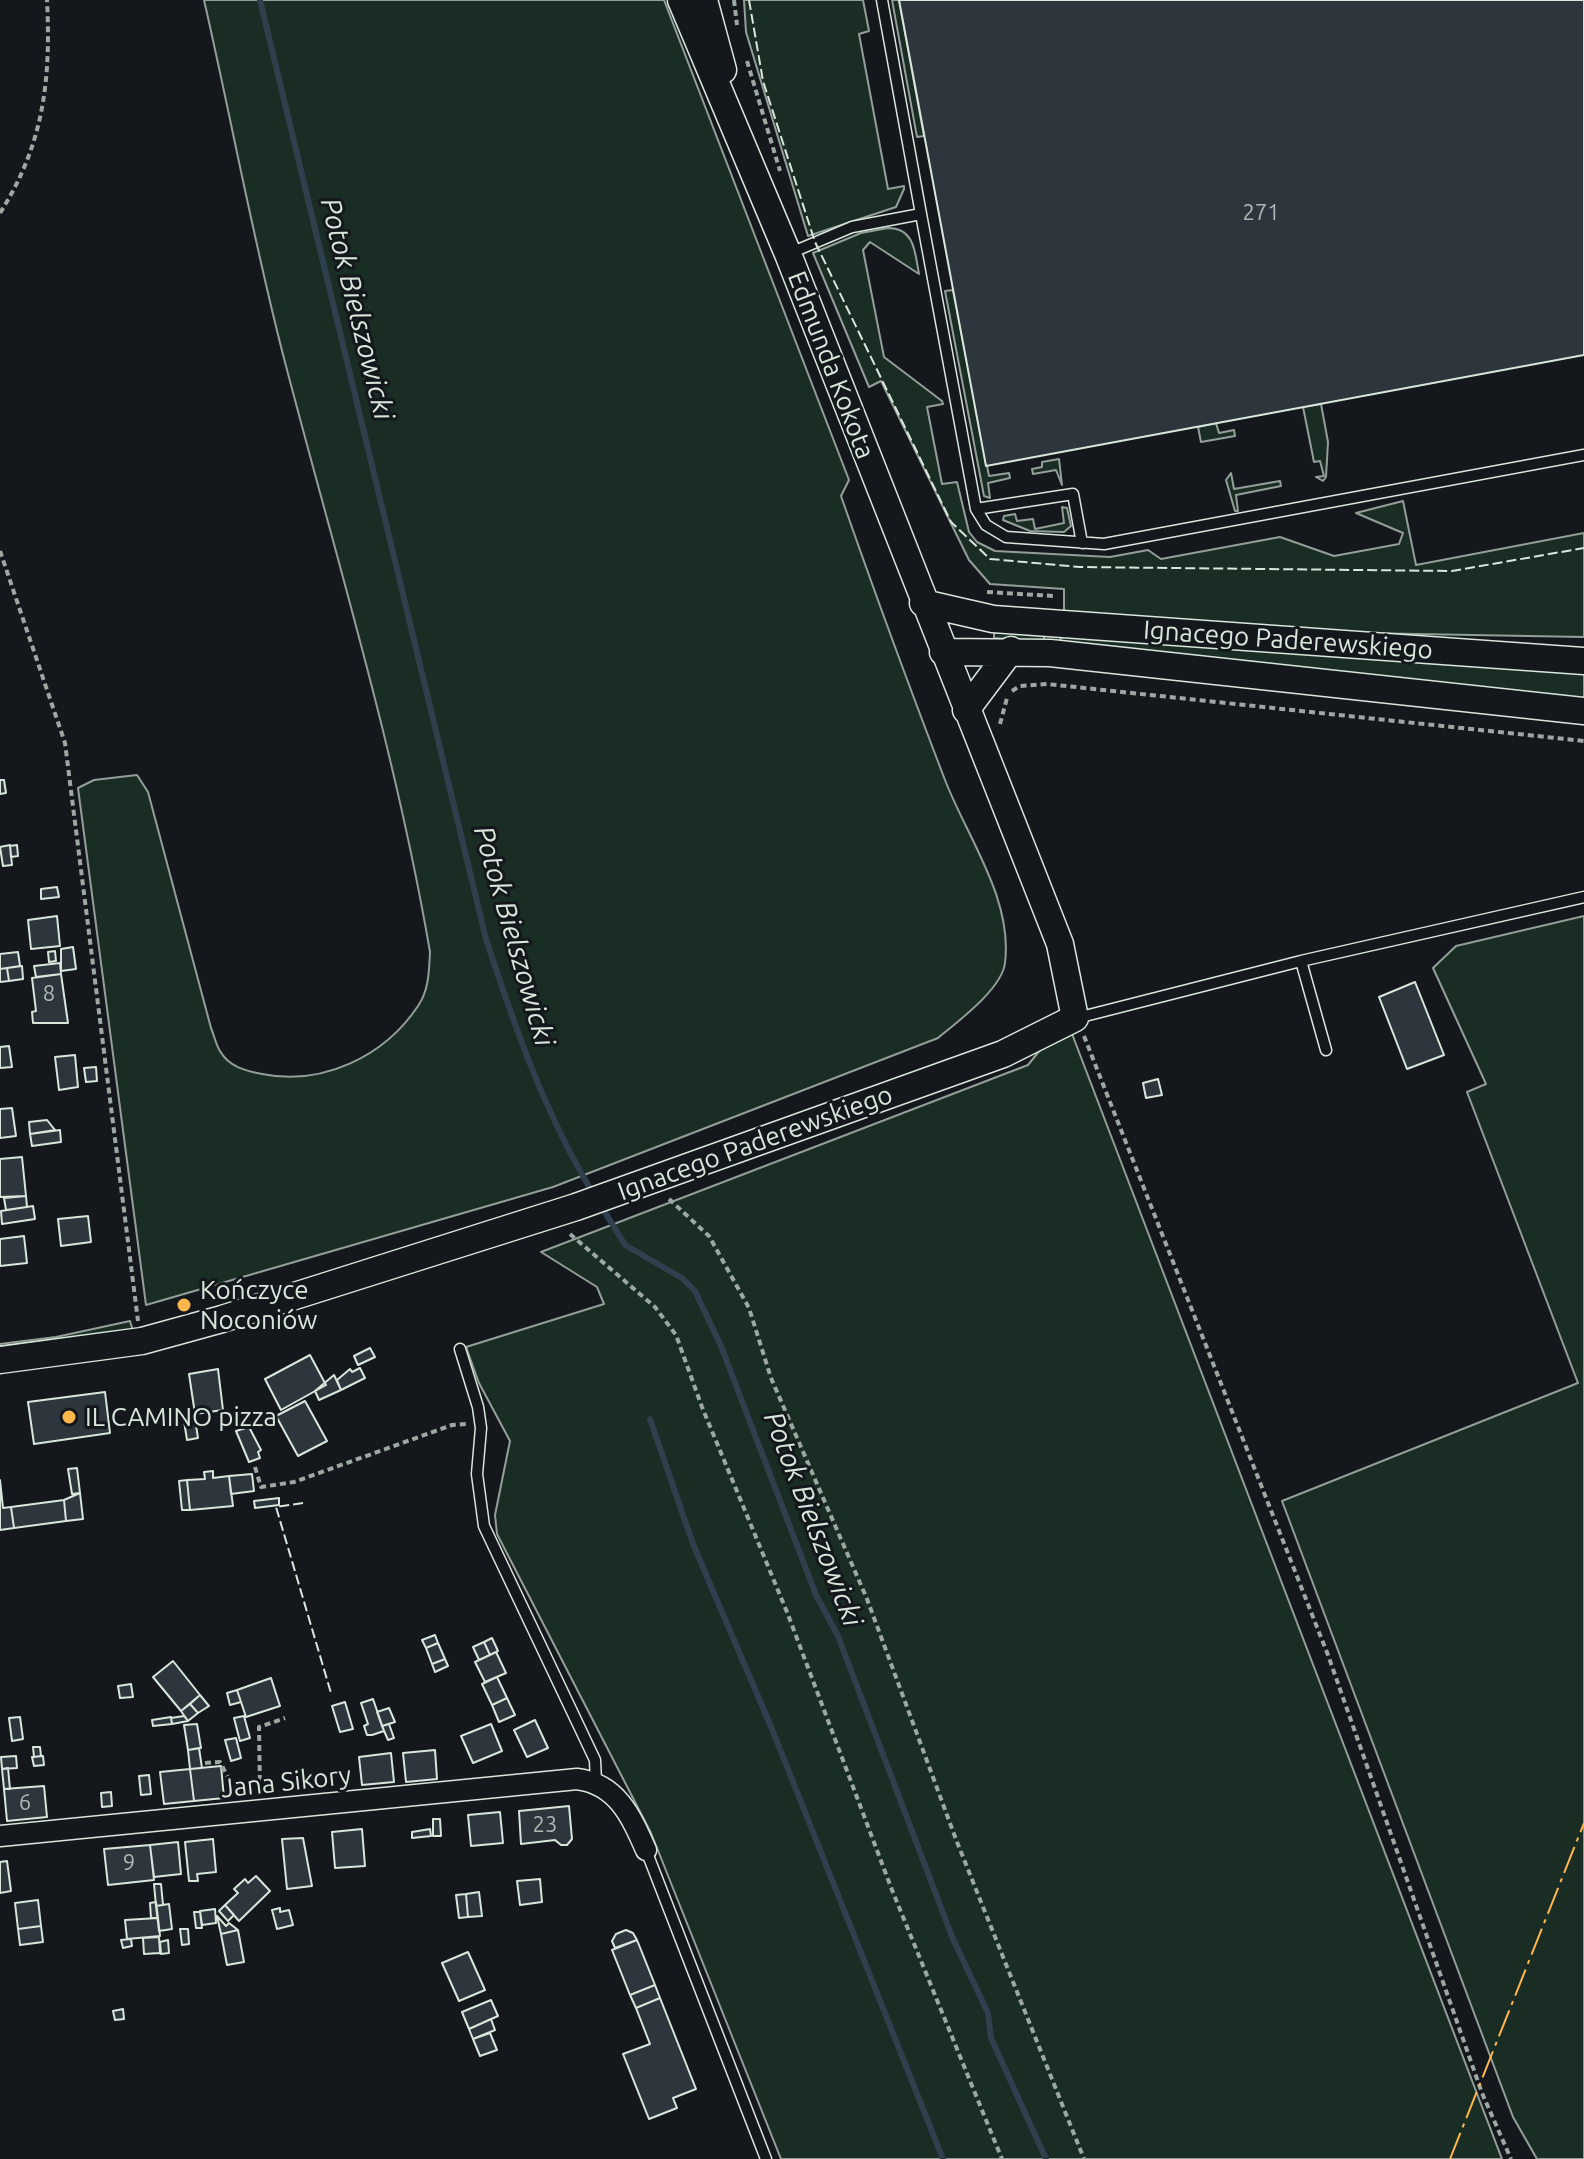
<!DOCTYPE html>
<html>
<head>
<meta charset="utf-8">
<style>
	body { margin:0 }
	canvas { display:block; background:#14181c }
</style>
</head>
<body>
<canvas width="1584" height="2159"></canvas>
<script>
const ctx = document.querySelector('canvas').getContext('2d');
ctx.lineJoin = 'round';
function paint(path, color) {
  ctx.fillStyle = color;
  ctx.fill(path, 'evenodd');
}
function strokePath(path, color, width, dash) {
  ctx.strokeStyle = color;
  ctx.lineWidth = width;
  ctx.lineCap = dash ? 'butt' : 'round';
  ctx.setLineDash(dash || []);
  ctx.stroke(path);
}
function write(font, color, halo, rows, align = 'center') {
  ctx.font = font + ' Ubuntu,sans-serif';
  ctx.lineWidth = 6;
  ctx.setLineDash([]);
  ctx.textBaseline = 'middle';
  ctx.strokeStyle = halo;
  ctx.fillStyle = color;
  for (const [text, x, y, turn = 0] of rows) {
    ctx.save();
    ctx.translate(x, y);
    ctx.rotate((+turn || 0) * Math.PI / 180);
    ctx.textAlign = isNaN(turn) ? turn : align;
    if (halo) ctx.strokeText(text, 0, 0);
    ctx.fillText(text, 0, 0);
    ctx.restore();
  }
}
const green = new Path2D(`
	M204,0H664L849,480L841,496C874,591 909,686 945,780C967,837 1013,899 1005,963C1002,989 957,1022 938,1038L553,1187L146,1305L78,788L94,780L137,775L148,792L211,1028C214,1035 216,1045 220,1051C229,1067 246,1071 262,1074C322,1086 384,1057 418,1006C429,990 429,971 430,952C396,753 337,561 286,366C254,245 232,122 204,0Z
	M744,0H863L869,31L859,34L888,189L904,186V189L896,207L808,236L746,32Z
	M892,0H899L924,136L917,137Z
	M888,228C915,228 915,253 919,274L870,242L863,250L884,357L942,401L943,404L927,407L942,484L957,482L969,532L977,542L995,551L1110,557L1148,550L1161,559L1280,537L1334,556L1399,544L1403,533L1356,513L1403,501L1416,565L1584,533V637L1361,633L1064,612V589L990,584L969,560L881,381L869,387L813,253L861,233Z
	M953,290L989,476L1009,473L1010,478L988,483L990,498L984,496L945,291Z
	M1321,404L1328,442L1326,477L1323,481L1316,477L1324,476L1320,461L1314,462L1303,407Z
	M1216,423L1219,433L1234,430L1235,436L1201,442L1198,427Z
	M1059,459L1062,485L1056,470L1033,474L1032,469L1042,467V462Z
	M1231,473L1234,489L1280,481L1281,486L1236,495L1238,511H1235L1226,480Z
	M1062,507L1067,508L1071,526L1064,532L1030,531L1003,520L1004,516L1015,514L1017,521L1033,519L1035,529L1064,523Z
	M1006,631L1044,635V642L994,638V633Z
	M1061,636L1584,673V700L1060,643Z
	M1584,916V2159H1537L1513,2117L1282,1501L1578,1383L1467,1092L1486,1084L1433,968L1456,946Z
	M1066,1018L1074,1039L1502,2159H781L651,1833L497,1534L495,1515L510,1441L479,1383L466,1347L604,1304L597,1287L541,1252L1028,1065Z
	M130,1321L133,1331L0,1349V1344L56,1337Z`);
const stream = new Path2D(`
	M260,0L486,939C515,1028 545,1114 594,1195
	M600,1204L625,1245L682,1278L695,1291L721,1346L816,1595L838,1636L953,1939L988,2013L991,2038L1046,2159
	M650,1419L693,1544L772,1729L943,2159`);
const building = new Path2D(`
	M899,0H1584V355L986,466Z
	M0,780H4L6,793L0,794Z
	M10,845L12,865L3,866L0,847Z
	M17,845L18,856L11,857L10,846Z
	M57,887L59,897L41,899V889Z
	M57,916L60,946L31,949L28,920Z
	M73,947L76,969L61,971V949Z
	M55,951L56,961L49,962L48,952Z
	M18,952L20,966L0,969V954Z
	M60,963L61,974L36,977L34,966Z
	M22,966L23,979L9,981L7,968Z
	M7,968L9,981L0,982V969Z
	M61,974L68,1023H33L32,1012L36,1011L32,978Z
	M1415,982L1444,1055L1407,1069L1379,997Z
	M9,1046L12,1067L0,1068V1047Z
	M75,1055L78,1087L59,1090L55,1057Z
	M96,1067L97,1081L86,1082L84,1068Z
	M1158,1079L1162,1095L1146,1098L1143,1083Z
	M12,1108L16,1136L0,1138V1109Z
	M47,1120L55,1130L30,1134L29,1122Z
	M60,1130L61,1142L32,1146L30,1134Z
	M22,1157L26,1196L0,1197V1159Z
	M26,1196L27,1207L6,1210L4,1198Z
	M33,1206L35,1219L2,1224L1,1211Z
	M88,1216L91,1242L61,1246L58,1219Z
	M24,1236L27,1263L0,1266V1239Z
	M370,1348L375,1357L358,1365L354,1356Z
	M310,1355L326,1385L281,1410L265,1379Z
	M360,1368L365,1378L341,1390L337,1380L350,1369L352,1372Z
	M218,1369L223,1410L195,1414L189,1374Z
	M334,1375L341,1390L319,1400L315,1391Z
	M105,1392L110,1433L34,1444L28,1402Z
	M305,1401L327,1441L298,1456L276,1416Z
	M195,1419L198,1438L187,1440L184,1421Z
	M249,1427L261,1450L258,1452L260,1458L249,1462L236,1431Z
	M77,1468L80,1493L72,1494L68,1469Z
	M213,1471V1478L229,1476L233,1506L190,1510L187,1480L205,1479L204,1472Z
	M252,1474L254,1491L231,1494L229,1476Z
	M0,1480L3,1508L11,1507L14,1528L0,1530Z
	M187,1480L190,1510H182L179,1481Z
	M80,1493L83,1519L66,1521L64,1500Z
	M279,1498V1505L255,1508L254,1501Z
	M64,1500L66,1521L14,1528L11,1507Z
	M435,1635L438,1643L426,1648L422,1640Z
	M492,1638L498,1651L490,1655L484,1642Z
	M484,1642L490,1655L479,1660L473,1647Z
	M438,1643L445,1659L432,1664L426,1648Z
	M496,1652L506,1673L485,1682L475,1662Z
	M445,1659L448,1666L435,1672L432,1664Z
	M173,1661L200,1695L181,1711L153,1677Z
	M497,1677L507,1698L492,1705L482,1684Z
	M271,1678L280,1706L246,1717L237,1690Z
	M131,1684L133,1697L120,1698L118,1686Z
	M237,1690L241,1702L230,1705L227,1693Z
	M200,1695L209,1706L198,1713L190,1704Z
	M507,1698L515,1715L499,1722L492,1705Z
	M373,1699L384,1731L372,1735H367L364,1726L368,1724L361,1703Z
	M345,1702L353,1729L340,1732L332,1706Z
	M190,1704L198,1713L188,1721L181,1711Z
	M389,1708L395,1722L382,1726L377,1712Z
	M184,1716L188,1721L172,1724L171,1718Z
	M244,1716L250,1738L240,1741L234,1718Z
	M20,1717L23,1739L12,1741L9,1718Z
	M171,1717L172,1724L153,1726L152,1720Z
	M535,1720L548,1748L527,1757L514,1730Z
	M197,1724L201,1748L188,1750L184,1725Z
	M389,1724L394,1738L388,1740L382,1726Z
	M491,1724L502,1751L473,1763L461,1736Z
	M236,1738L241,1758L231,1761L225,1740Z
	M33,1747H40L41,1756L34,1757Z
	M199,1748L202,1768L190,1769L188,1750Z
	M435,1750L437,1779L406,1782L403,1753Z
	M391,1753L394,1782L362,1785L359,1757Z
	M16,1756L17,1768L2,1769L1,1757Z
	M43,1756L44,1765L34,1766L32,1757Z
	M221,1766L224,1798L194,1801L190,1769Z
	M8,1768L10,1789H4L2,1769Z
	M190,1769L194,1801L164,1804L160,1772Z
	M149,1775L151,1794L141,1795L139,1776Z
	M44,1786L47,1817L7,1821L4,1789Z
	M111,1792L112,1806L102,1807L101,1793Z
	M569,1806L572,1839L567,1845H561L555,1840L521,1844L519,1811Z
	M500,1812L503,1843L471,1846L468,1815Z
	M433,1819H440L441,1836H433Z
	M362,1829L365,1866L335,1868L332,1832Z
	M430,1829L431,1836L412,1838V1832Z
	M303,1838L312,1886L287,1889L282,1839Z
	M213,1839L216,1872L197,1874L198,1881H189L185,1842Z
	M178,1842L181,1874L154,1877L150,1845Z
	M150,1845L154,1880L108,1885L104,1849Z
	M7,1861L11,1891L0,1893V1862Z
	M256,1876L270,1891L239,1921L225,1905L238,1893L234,1889L245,1879L248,1883Z
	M540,1879L542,1902L520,1905L517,1881Z
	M154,1884H161L163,1905L156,1906Z
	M479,1892L482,1916L468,1917L466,1894Z
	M466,1894L468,1917L459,1918L456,1895Z
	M38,1900L41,1926L18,1929L15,1903Z
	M156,1902L158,1918H151L150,1903Z
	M169,1904L172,1929L159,1931L156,1906Z
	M225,1905L234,1915L228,1921L219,1911Z
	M280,1908V1912L289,1910L293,1925L277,1929L272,1910Z
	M215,1909L216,1923L202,1925L200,1911Z
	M194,1912H200L202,1928H196Z
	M217,1916L226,1926L229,1923L238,1930L221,1934Z
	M158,1918L160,1936L127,1939L125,1920Z
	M41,1926L43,1942L20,1945L18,1929Z
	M180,1929H188L189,1944L182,1945Z
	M238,1930L244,1962L227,1965L221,1934Z
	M626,1930L633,1933L637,1940L615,1948L612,1941L616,1934Z
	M159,1937L160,1953L144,1954L143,1938Z
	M131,1939L132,1946L123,1948L121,1940Z
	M168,1940L169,1953L161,1954L160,1942Z
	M637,1940L655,1985L630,1995L612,1950Z
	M468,1952L485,1990L459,2001L442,1963Z
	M655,1985L660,1998L636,2008L630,1995Z
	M660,1998L696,2089L673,2098L677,2108L649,2119L623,2054L650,2044L636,2008Z
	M491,2000L498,2016L469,2029L462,2012Z
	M123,2009L124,2019L115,2020L113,2011Z
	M491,2019L495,2030L473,2039L469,2029Z
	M490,2033L497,2050L480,2056L473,2039Z`);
const path = new Path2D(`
	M734,0L737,25
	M747,61L780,171
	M0,213C44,144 51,79 47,0
	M0,551L65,743L138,1321
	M987,592L1054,596
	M1012,691L1020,686L1047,684L1584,741
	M1000,724L1007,698
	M1084,1036L1328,1655L1482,2093L1511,2159
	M669,1199L709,1236L749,1308L771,1378L867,1599L957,1842L1084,2159
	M570,1234L655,1307L676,1335L702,1407L787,1612L892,1890L1002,2159
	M255,1467L261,1487L294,1482L452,1425L467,1424
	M205,1763L220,1762L236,1793
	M260,1791L259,1727L285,1718`);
const lane = new Path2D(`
	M921,214L976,509L986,525L1006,537L1104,544L1584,455
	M788,254L852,227L921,214L882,0
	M976,509L1073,494L1082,543
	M1301,961L1326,1050
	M1077,1018L1301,961L1584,897
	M460,1349L478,1407L481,1428L477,1474L484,1526L595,1760L596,1782
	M646,1850L766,2159`);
const street = new Path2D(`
	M0,1836L577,1779C617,1784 631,1816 646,1850`);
const secondary = new Path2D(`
	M704,0L723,70
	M923,603L993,619L1584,661
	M943,652L1050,653L1584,711
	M966,710L1011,650
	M0,1360L142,1341L222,1319L576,1207L1003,1054L1075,1018L1060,944L788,254L681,0`);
const fence = new Path2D(`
	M749,0L763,81L815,242L951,522L990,559L1080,567L1452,571L1584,548
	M303,1503L276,1507L331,1693`);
const power = new Path2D(`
	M1450,2159L1584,1823`);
const markers = [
	[184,1305,8,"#ffb74d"],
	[69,1417,8,"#ffb74d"]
];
const numberNames = [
	["271",1261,213],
	["8",49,994],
	["6",25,1803],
	["23",545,1825],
	["9",129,1863]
];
const streetNames = [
	["Edmunda Kokota",831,365,69],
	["Ignacego Paderewskiego",1288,640,4],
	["Ignacego Paderewskiego",755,1143,-20],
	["Jana Sikory",286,1782,-6]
];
const poiNames = [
	["Kończyce",200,1290],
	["Noconiów",200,1320],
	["IL CAMINO pizza",85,1417]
];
const waterNames = [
	["Potok Bielszowicki",357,309,76],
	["Potok Bielszowicki",514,936,74],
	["Potok Bielszowicki",813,1519,69]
];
paint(green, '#1a2d24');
strokePath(green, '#939e99', 2);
strokePath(stream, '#2f3f4d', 6);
paint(building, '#2c363c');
strokePath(building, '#d8e6dc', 2);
strokePath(lane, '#d8e6dc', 13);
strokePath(street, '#d8e6dc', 23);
strokePath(secondary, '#d8e6dc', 29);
strokePath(path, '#9da8a2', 4, [6, 4]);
strokePath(lane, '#14181c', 10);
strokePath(street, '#14181c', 20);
strokePath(secondary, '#14181c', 26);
strokePath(fence, '#d8e6dc', 2, [10, 4]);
strokePath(power, '#ffb74d', 2, [28, 6, 4, 6]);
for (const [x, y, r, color] of markers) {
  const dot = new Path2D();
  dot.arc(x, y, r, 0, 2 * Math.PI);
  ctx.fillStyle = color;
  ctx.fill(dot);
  strokePath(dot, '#14181c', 3);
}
write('22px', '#adbab4', null, numberNames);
write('26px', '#d8e6dc', '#14181c', streetNames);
write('26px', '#d8e6dc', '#14181c', poiNames, 'left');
write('italic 28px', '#d8e6dc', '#14181c', waterNames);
</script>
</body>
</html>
